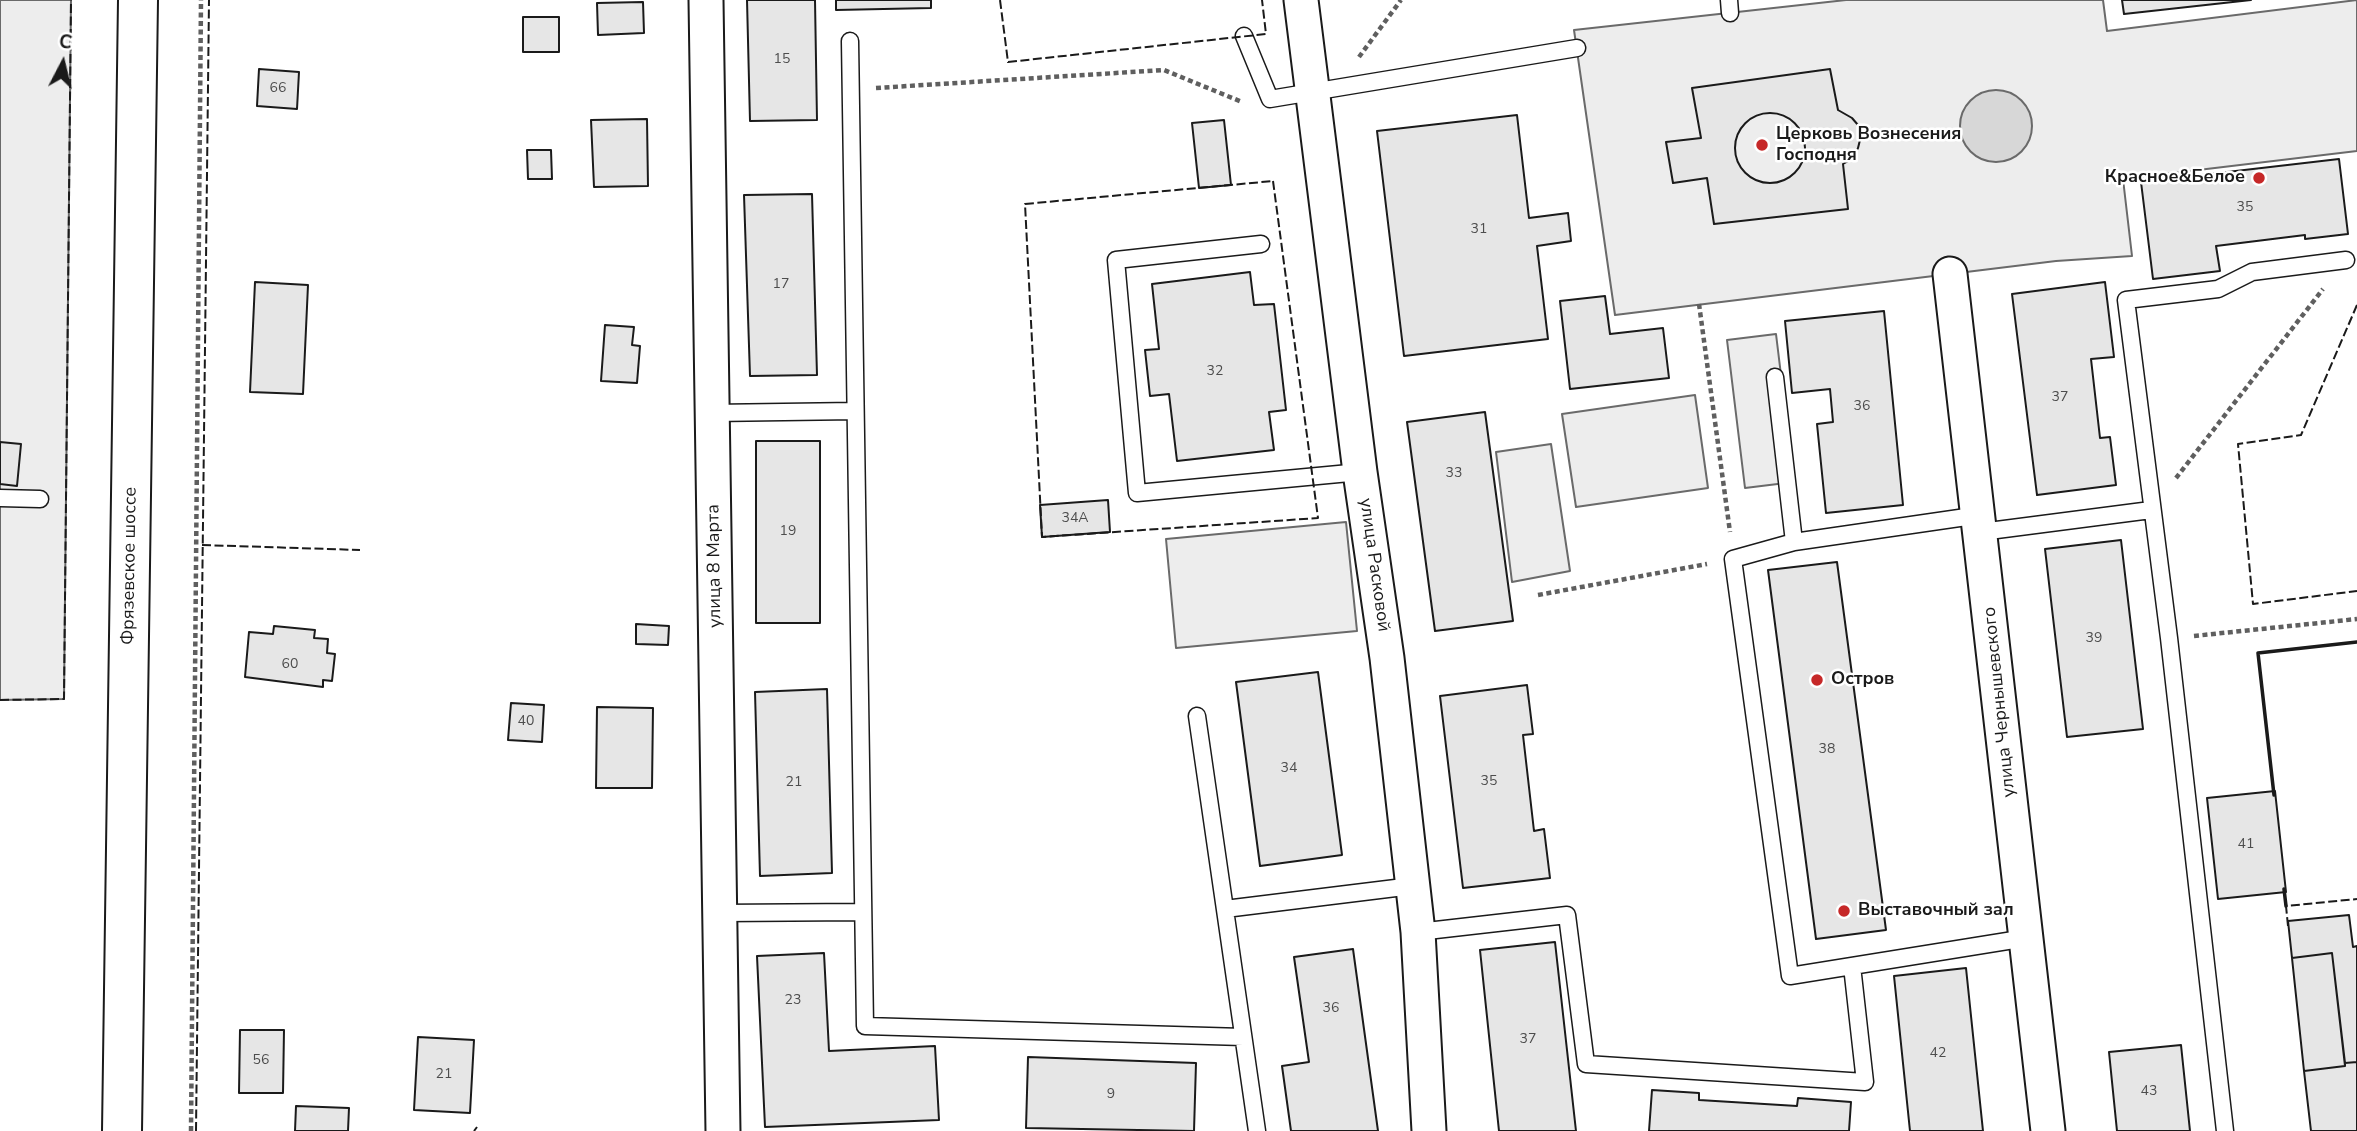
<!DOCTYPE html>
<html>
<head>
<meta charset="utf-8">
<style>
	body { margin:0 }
	#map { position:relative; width:2357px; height:1131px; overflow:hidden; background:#fff; font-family:"Nunito Sans",sans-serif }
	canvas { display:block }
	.north { position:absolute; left:28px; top:28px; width:70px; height:70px; -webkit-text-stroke:5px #fff; paint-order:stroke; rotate:7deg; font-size:19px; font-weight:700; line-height:28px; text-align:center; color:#1a1a1a }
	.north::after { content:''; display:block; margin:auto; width:24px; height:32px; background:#1a1a1a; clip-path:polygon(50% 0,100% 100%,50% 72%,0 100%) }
</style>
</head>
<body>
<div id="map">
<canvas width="2357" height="1131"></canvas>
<div class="north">С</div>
</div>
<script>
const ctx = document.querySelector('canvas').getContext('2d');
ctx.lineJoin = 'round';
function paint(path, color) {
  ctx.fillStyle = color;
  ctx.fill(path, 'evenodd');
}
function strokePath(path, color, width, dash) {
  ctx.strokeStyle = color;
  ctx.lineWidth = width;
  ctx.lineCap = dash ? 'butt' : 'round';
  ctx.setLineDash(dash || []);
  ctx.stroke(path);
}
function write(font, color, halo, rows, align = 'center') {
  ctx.font = font + ' "Nunito Sans",sans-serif';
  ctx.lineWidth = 5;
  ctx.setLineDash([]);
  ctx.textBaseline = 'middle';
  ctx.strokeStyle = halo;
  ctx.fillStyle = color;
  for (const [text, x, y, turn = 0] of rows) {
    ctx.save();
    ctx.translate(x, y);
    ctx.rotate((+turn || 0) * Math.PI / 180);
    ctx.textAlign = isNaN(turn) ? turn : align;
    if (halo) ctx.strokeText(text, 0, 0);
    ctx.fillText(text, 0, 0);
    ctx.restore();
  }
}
const built = new Path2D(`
	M0,0H71L64,699L0,700Z
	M1846,0H2103L2107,31L2357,0V151L2123,179L2132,256L2056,261L1615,315L1574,30Z
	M1776,334L1794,482L1745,488L1727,340Z
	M1695,395L1708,488L1576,507L1562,414Z
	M1551,444L1570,571L1512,582L1496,452Z
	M1346,522L1357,631L1176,648L1166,539Z`);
const water = new Path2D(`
	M1960 126a36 36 0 1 1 72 0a36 36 0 1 1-72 0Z`);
const building = new Path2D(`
	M747,0H815L817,120L750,121Z
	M836,0H931V8L836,10Z
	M2122,0H2251L2124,14Z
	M643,2L644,33L598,35L597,3Z
	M523,17H559V52H523Z
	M259,69L299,72L297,109L257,106Z
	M1830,69L1838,110L1852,118L1858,125L1861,136L1858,148L1852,159L1843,164L1848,209L1714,224L1707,178L1673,183L1666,142L1701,138L1692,88Z
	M1735 148a35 35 0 1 1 70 0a35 35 0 1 1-70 0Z
	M1517,115L1529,218L1568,213L1571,241L1537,246L1548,339L1404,356L1377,131Z
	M647,119L648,186L594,187L591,120Z
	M1224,120L1231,185L1199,188L1192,123Z
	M527,150H551L552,179H528Z
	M2339,159L2348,234L2305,239V235L2216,246L2220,271L2153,279L2141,182Z
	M812,194L817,375L750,376L744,195Z
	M1250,272L1254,305L1274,304L1286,410L1269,412L1274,450L1177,461L1169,394L1150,396L1145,350L1159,349L1152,284Z
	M255,282L308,285L303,394L250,392Z
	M2105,282L2114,357L2091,359L2100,438L2110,437L2116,485L2037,495L2012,294Z
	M1605,296L1610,334L1663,328L1669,378L1570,389L1560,301Z
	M1884,311L1903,505L1826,513L1817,424L1833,422L1830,389L1792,393L1785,321Z
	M605,325L634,327L632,345L640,346L637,383L601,381Z
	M1485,412L1513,621L1435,631L1407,422Z
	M756,441H820V623H756Z
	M0,442L21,444L17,486L0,484Z
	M1108,500L1110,532L1042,537L1040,505Z
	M2121,540L2143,729L2067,737L2045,549Z
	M1837,562L1886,930L1816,939L1768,570Z
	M636,624L669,626L668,645L636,644Z
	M274,626L315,630L314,638L328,639L327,653L335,654L332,681L323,680V687L245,677L249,632L273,634Z
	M1318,672L1342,855L1260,866L1236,682Z
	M1527,685L1533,734L1523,735L1534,831L1544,829L1550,878L1463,888L1440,696Z
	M827,689L832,873L760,876L755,692Z
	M511,703L544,705L542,742L508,740Z
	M597,707L653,708L652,788H596Z
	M2275,791L2286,892L2218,899L2207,798Z
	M2349,915L2353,947L2357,946V1062L2345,1063L2332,953L2292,958L2288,921Z
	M1555,942L1576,1131H1499L1480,950Z
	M1353,949L1378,1131H1291L1282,1066L1309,1062L1294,957Z
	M824,953L829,1051L935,1046L939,1120L765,1127L757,956Z
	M2332,953L2345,1066L2304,1071L2292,958Z
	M1966,968L1983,1131H1910L1894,976Z
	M240,1030H284L283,1093H239Z
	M418,1037L474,1040L470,1113L414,1110Z
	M2181,1045L2190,1131H2117L2109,1052Z
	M1028,1057L1196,1063L1194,1131L1026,1128Z
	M2357,1062V1131H2311L2304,1071L2345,1066V1063Z
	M1652,1090L1699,1093V1100L1797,1106L1798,1098L1851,1102L1849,1131H1649Z
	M296,1106L349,1108L348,1131H295Z`);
const path = new Path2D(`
	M1359,57L1401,0
	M876,88L1164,70L1242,102
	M1699,304L1730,532
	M2176,478L2323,289
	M1538,595L1707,564
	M2194,636L2357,619
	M191,1131L201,0`);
const service = new Path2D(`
	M1729,0L1730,13
	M1244,36L1270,99L1577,48
	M850,41L865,1026L1243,1037
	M1261,244L1116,260L1137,493L1360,472
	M1775,377L1794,542
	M712,413L855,411
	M0,498L40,499
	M1981,532L2151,510
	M1197,716L1257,1131
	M1225,909L1412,886
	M720,913L862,912
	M1418,932L1567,915L1586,1064L1865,1082L1852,966L2026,938
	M1852,966L1790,976L1733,559L1794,542L1980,515
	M2225,1131L2169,638L2126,300L2218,289L2252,272L2346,260`);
const minor = new Path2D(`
	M706,0L723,1131
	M1301,0L1360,472L1387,658L1418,932L1429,1131
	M1950,274L2048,1131`);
const trunk = new Path2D(`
	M122,1131L138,0`);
const fence = new Path2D(`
	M1000,0L1008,62L1266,34L1262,0
	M1273,181L1318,518L1042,537L1025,204Z
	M2357,305L2301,435L2238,444L2253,604L2357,591
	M202,545L360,550
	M0,700L64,699L71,0
	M2288,926L2286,906L2357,899
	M196,1131L209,0
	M474,1131L477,1127`);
const wall = new Path2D(`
	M2274,795L2258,653L2357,642
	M2284,889L2286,906`);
const markers = [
	[1762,145,7,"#c62828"],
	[2259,178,7,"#c62828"],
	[1817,680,7,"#c62828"],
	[1844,911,7,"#c62828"]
];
const numberNames = [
	["15",782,60],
	["66",278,89],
	["35",2245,208],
	["31",1479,230],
	["17",781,285],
	["32",1215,372],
	["37",2060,398],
	["36",1862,407],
	["33",1454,474],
	["34А",1075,519],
	["19",788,532],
	["39",2094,639],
	["60",290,665],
	["40",526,722],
	["38",1827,750],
	["34",1289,769],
	["35",1489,782],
	["21",794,783],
	["41",2246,845],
	["23",793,1001],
	["36",1331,1009],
	["37",1528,1040],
	["42",1938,1054],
	["56",261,1061],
	["21",444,1075],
	["43",2149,1092],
	["9",1111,1095]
];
const poiNames = [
	["Церковь Вознесения",1776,135],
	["Господня",1776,156],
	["Красное&Белое",2245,178,"right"],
	["Остров",1831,680],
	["Выставочный зал",1858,911]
];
const streetNames = [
	["улица Расковой",1374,565,82],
	["Фрязевское шоссе",130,566,-89],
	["улица 8 Марта",715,566,-91],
	["улица Чернышевского",2000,702,-96]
];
paint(built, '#ededed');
strokePath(built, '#6a6a6a', 2);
paint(water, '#d7d7d7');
strokePath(water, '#6a6a6a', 2);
paint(building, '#e6e6e6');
strokePath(building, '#1a1a1a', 2);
strokePath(service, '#1a1a1a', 19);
strokePath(minor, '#1a1a1a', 37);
strokePath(trunk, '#1a1a1a', 42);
strokePath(path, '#5f5f5f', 4.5, [5, 3.5]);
strokePath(service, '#fff', 16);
strokePath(minor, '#fff', 33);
strokePath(trunk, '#fff', 38);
strokePath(fence, '#1a1a1a', 2, [9, 3.5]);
strokePath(wall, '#1a1a1a', 3.5);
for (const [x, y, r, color] of markers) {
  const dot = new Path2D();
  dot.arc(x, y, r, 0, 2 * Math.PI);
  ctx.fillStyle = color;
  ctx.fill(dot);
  strokePath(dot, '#fff', 2.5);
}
write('14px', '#4d4d4d', null, numberNames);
write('bold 18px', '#1a1a1a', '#fff', poiNames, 'left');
write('18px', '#1a1a1a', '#fff', streetNames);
</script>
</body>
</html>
